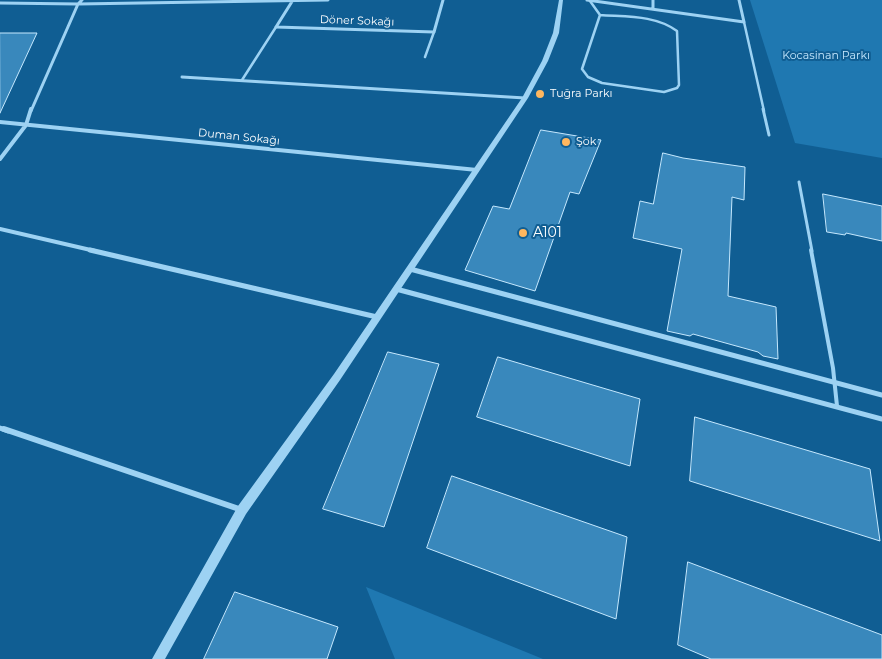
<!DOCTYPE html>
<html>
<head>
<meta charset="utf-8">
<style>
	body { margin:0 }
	canvas { display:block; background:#105e93 }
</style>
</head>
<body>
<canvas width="882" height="659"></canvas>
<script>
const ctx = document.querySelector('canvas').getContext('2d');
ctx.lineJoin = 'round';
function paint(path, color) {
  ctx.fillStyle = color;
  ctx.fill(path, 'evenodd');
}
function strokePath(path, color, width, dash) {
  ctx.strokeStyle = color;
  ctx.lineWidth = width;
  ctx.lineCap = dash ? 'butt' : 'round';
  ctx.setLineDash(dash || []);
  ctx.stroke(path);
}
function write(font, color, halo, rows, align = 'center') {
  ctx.font = font + ' Montserrat,sans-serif';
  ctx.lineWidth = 4;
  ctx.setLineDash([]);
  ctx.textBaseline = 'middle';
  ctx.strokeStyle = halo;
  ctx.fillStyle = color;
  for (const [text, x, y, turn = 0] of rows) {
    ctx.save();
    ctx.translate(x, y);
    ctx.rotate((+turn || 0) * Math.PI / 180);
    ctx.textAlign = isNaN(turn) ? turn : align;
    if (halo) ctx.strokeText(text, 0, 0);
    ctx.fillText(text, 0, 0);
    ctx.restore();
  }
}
const green = new Path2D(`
	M750,0H882V158L795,143Z
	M366,587L543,659H395Z`);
const building = new Path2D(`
	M0,33H37L0,113Z
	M541,130L601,140L579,194L570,192L535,291L465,270L493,206L509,209Z
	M663,153L683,158L745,167L744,200L732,197L728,296L776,307L778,359L763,356L758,352L693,334L690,336L667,331L682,249L633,238L640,201L653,204Z
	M823,194L882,206V241L846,233L845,235L827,232Z
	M388,352L439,364L384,527L323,509Z
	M498,357L640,399L630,466L477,417Z
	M695,417L870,469L880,541L690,481Z
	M452,476L627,537L616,619L427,548Z
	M688,562L882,635V659H711L678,645Z
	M235,592L338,627L327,659H204Z`);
const serviceFar2 = new Path2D(`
	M590,1L600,15
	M600,15C627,17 655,15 677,31L679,85L677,88L664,92L602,83L588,77L582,69Z
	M744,22L764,111
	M425,57L434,32
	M242,80L276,27`);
const serviceFar1 = new Path2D(`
	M763,109L769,135
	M799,182L812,251`);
const service = new Path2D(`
	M811,250L833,368L837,406`);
const minorFar3 = new Path2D(`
	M293,0L276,27L434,32L443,0
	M587,0L744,22L739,0
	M653,0V9
	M0,3L78,4L328,0
	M182,77L525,98
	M31,111L78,4L82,0`);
const minorFar2 = new Path2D(`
	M0,122L477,170
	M0,159L26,125L31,109
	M0,229L95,251`);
const minorFar1 = new Path2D(`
	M90,250L377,317
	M410,269L882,395
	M396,289L882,419
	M0,428L8,431`);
const minor = new Path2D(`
	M4,429L242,510`);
const tertiary = new Path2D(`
	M559,0H563L559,33L548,61L528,98L340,380L246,514L165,659H152L238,506L334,374L522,98L542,61L553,33Z`);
const markers = [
	[540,94,5,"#ffb75f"],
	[566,142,5,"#ffb75f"],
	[523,233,5,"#ffb75f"]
];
const farStreetnames = [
	["Döner Sokağı",357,21,2],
	["Duman Sokağı",239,137,6]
];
const farParknames = [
	["Kocasinan Parkı",826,56]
];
const farPoinames = [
	["Tuğra Parkı",550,94],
	["Şok",576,142]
];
const poiNames = [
	["A101",533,233]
];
paint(green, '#1f78b1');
paint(building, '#3988bc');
strokePath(building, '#c5e8fe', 1);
strokePath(serviceFar2, '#9dd2f3', 2.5);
strokePath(serviceFar1, '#9dd2f3', 3);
strokePath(service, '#9dd2f3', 4);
strokePath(minorFar3, '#9dd2f3', 3);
strokePath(minorFar2, '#9dd2f3', 4);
strokePath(minorFar1, '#9dd2f3', 5);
strokePath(minor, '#9dd2f3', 6);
paint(tertiary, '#9dd2f3');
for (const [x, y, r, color] of markers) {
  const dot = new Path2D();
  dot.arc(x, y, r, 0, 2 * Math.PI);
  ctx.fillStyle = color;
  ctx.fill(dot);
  strokePath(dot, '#105e93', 2);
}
write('11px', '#fff', '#105e93', farStreetnames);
write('11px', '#c5e8fe', '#105e93', farParknames);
write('11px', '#fff', '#105e93', farPoinames, 'left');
write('14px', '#fff', '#105e93', poiNames, 'left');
</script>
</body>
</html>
